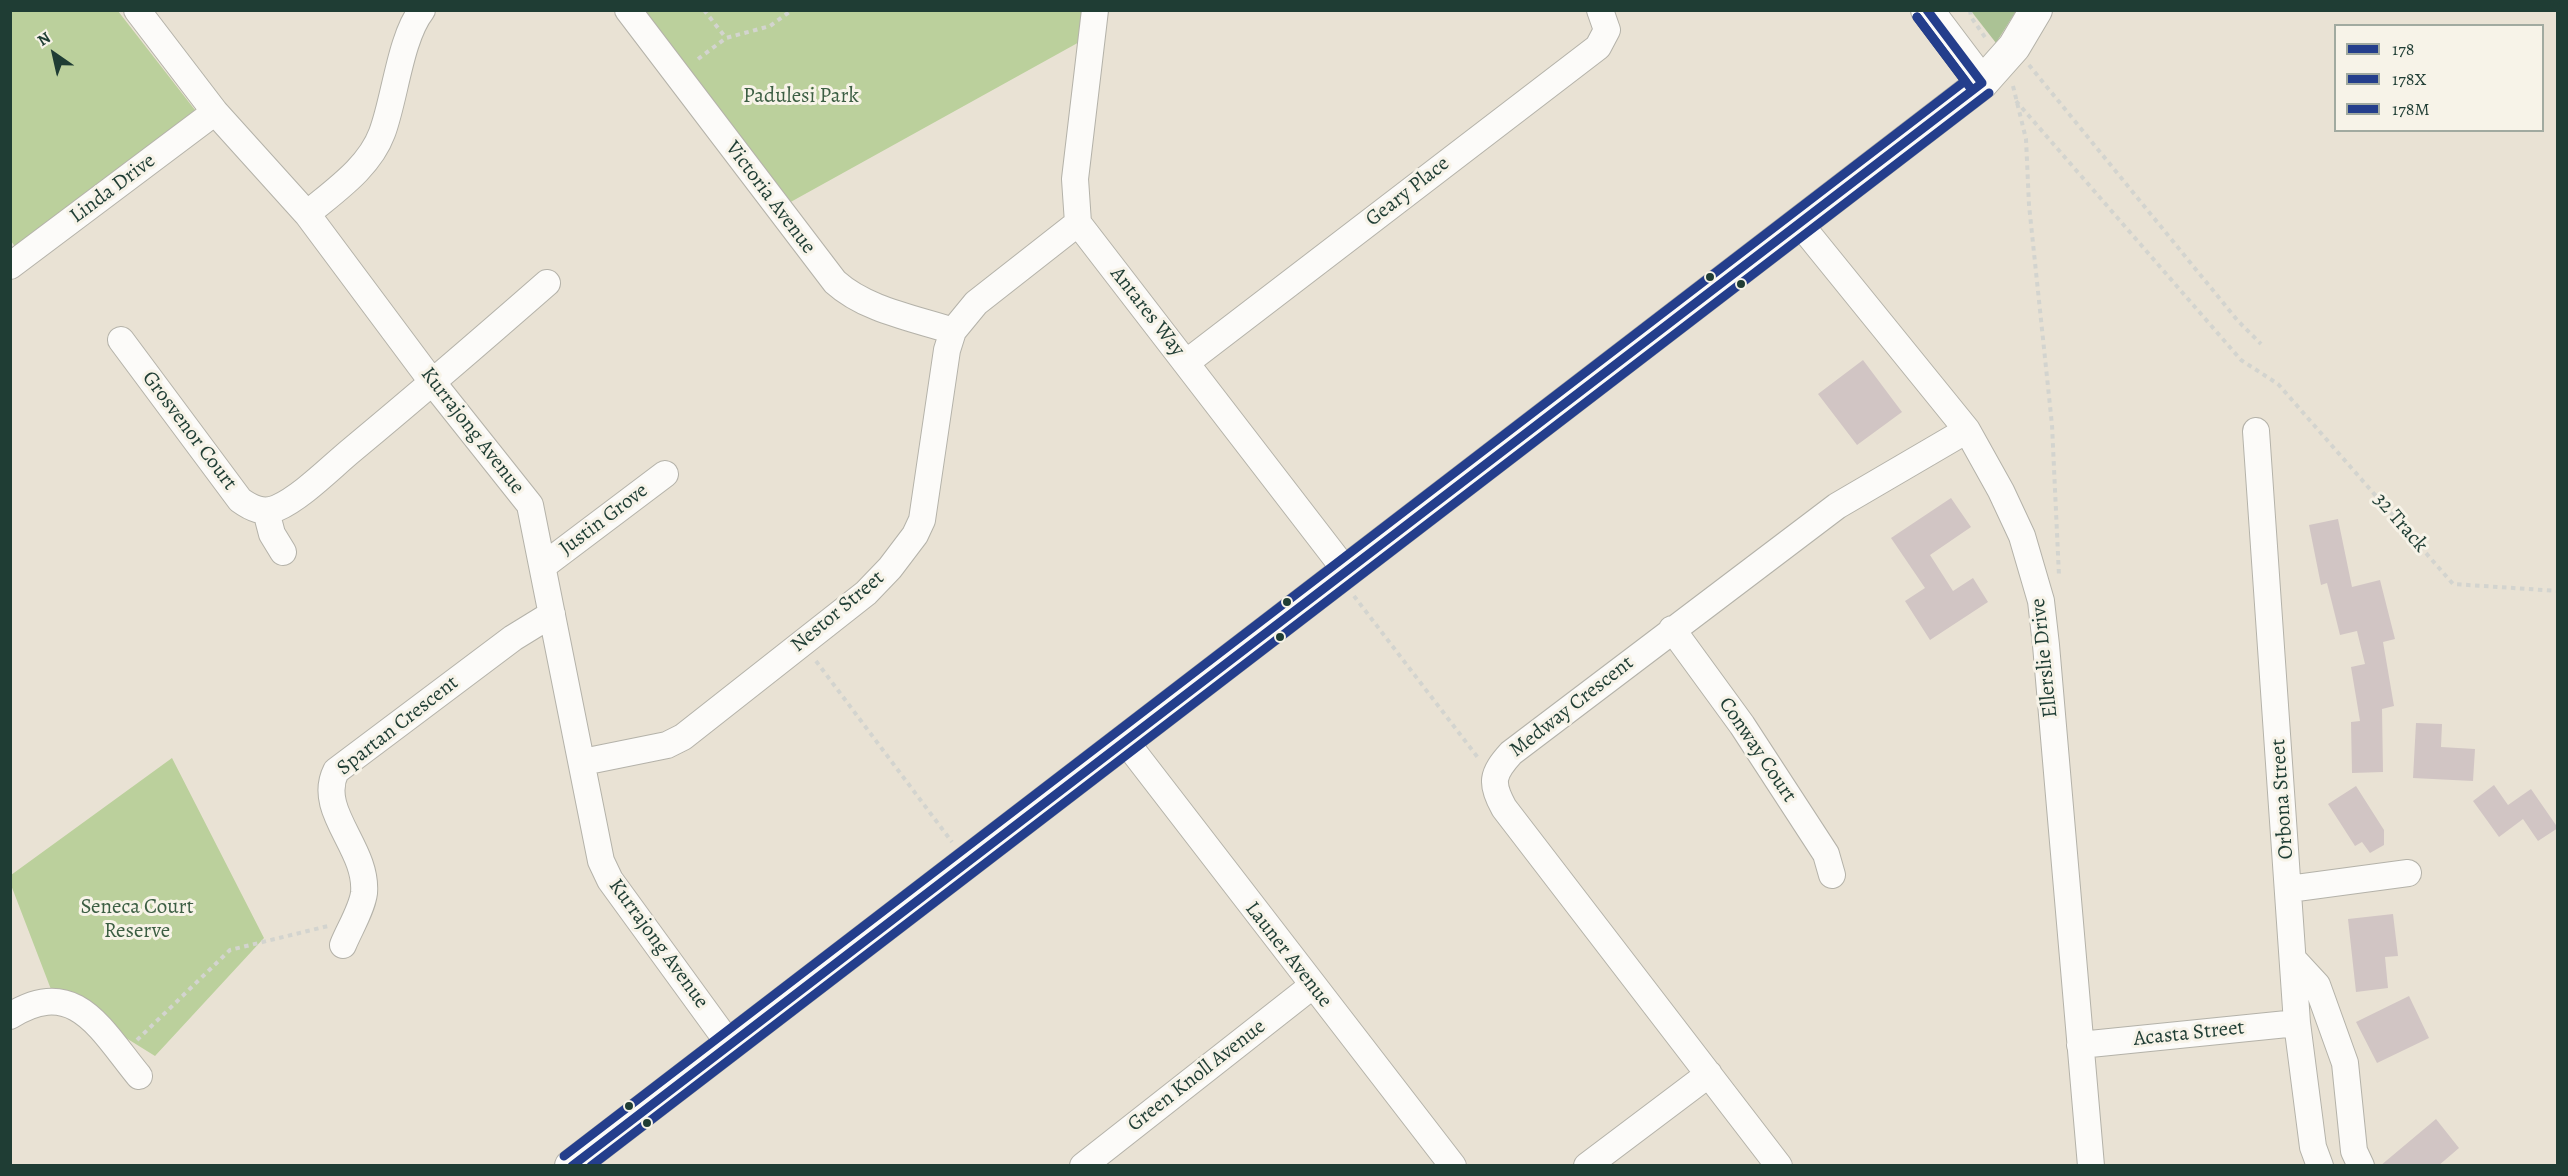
<!DOCTYPE html>
<html>
<head>
<meta charset="utf-8">
<style>
	body { margin:0 }
	#map { position:relative; width:2568px; height:1176px; overflow:hidden; background:#e9e2d4; font-family:Alegreya,serif }
	canvas { display:block }
	.frame { position:absolute; inset:0; border:12px solid #1f3d34; pointer-events:none }
	.legend { position:absolute; left:2334px; top:24px; width:210px; height:108px; box-sizing:border-box; background:#f7f3e8; border:2px solid #a1aaa0; margin:0; padding:8px 10px; list-style:none; font-size:18px; color:#1f3d34 }
	.legend li { display:flex; align-items:center; gap:12px; height:30px }
	.legend b { width:30px; border:2px solid #a1aaa0 }
	.north { position:absolute; left:24px; top:24px; width:60px; height:60px; -webkit-text-stroke:4px #f7f3e8; paint-order:stroke; rotate:326deg; font-size:16px; font-weight:700; line-height:24px; text-align:center; color:#1f3d34 }
	.north::after { content:''; display:block; margin:auto; width:21px; height:27px; background:#1f3d34; clip-path:polygon(50% 0,100% 100%,50% 72%,0 100%) }
</style>
</head>
<body>
<div id="map">
<canvas width="2568" height="1176"></canvas>
<div class="frame"></div>
<ul class="legend">
<li><b style="height:8px;background:#243e8c"></b>178</li>
<li><b style="height:8px;background:#243e8c"></b>178X</li>
<li><b style="height:8px;background:#243e8c"></b>178M</li>
</ul>
<div class="north">N</div>
</div>
<script>
const ctx = document.querySelector('canvas').getContext('2d');
ctx.lineJoin = 'round';
function paint(path, color) {
  ctx.fillStyle = color;
  ctx.fill(path, 'evenodd');
}
function strokePath(path, color, width, dash) {
  ctx.strokeStyle = color;
  ctx.lineWidth = width;
  ctx.lineCap = dash ? 'butt' : 'round';
  ctx.setLineDash(dash || []);
  ctx.stroke(path);
}
function write(font, color, halo, rows, align = 'center') {
  ctx.font = font + ' Alegreya,serif';
  ctx.lineWidth = 6;
  ctx.setLineDash([]);
  ctx.textBaseline = 'middle';
  ctx.strokeStyle = halo;
  ctx.fillStyle = color;
  for (const [text, x, y, turn = 0] of rows) {
    ctx.save();
    ctx.translate(x, y);
    ctx.rotate((+turn || 0) * Math.PI / 180);
    ctx.textAlign = isNaN(turn) ? turn : align;
    if (halo) ctx.strokeText(text, 0, 0);
    ctx.fillText(text, 0, 0);
    ctx.restore();
  }
}
const green = new Path2D(`
	M11,11H118L195,110L16,248L11,241Z
	M628,11H1095L1092,35L778,209Z
	M172,758L264,938L155,1056L52,992L11,885V875Z`);
const forest = new Path2D(`
	M1971,11H2016L1996,43Z`);
const building = new Path2D(`
	M1863,360L1902,412L1857,445L1818,394Z
	M1951,498L1971,527L1930,555L1953,591L1973,578L1988,602L1930,640L1905,601L1925,588L1891,538Z
	M2338,519L2352,587L2380,580L2395,639L2383,642L2394,706L2382,709L2383,772L2352,773L2351,722L2360,721L2351,667L2365,664L2357,631L2340,635L2327,583L2321,585L2309,525Z
	M2416,723L2442,724L2441,747L2475,749L2473,781L2413,778Z
	M2494,785L2508,805L2531,789L2558,828L2538,841L2523,819L2499,837L2473,801Z
	M2356,786L2384,830V845L2370,853L2362,842L2355,846L2328,804Z
	M2393,914L2398,956L2385,957L2388,988L2356,992L2348,919Z
	M2409,996L2429,1038L2377,1063L2356,1022Z
	M2436,1119L2459,1148L2438,1166H2380Z`);
const path = new Path2D(`
	M704,10L726,38
	M1970,10L1971,17L1987,40
	M698,59L726,38L770,26L792,10
	M2029,65L2238,321L2261,344
	M2013,86L2026,139L2029,205L2052,425L2059,576
	M2016,101L2241,360L2278,384L2453,584L2558,591
	M1354,596L1479,759
	M816,661L952,842
	M137,1040L230,950L328,926`);
const minor = new Path2D(`
	M137,10L215,112L307,214L433,383L530,505L601,861L610,880L730,1045
	M628,10L835,282C866,310 913,318 953,331
	M1095,10L1075,179L1078,223L1346,571
	M307,214C334,191 369,168 382,133C395,99 400,38 422,10
	M1800,224L1967,430L2001,491L2022,536L2041,601L2046,645L2091,1166
	M10,266L215,112
	M121,340L240,500C251,508 263,514 277,508C302,497 331,467 353,449C418,395 483,339 547,283
	M1187,362L1598,47L1607,30L1600,10
	M2256,431L2297,1023L2313,1147L2320,1166
	M266,511L272,534L283,552
	M543,566L665,474
	M1672,629L1742,725L1826,854L1832,875
	M1126,742L1453,1166
	M583,762L667,745L683,737L866,593L890,568L915,535L922,520L947,350L953,331L976,303L1078,223
	M2289,889L2408,873
	M343,945C349,930 362,909 364,893C368,848 316,811 336,771L513,638L552,614
	M2293,959L2317,985L2345,1063L2354,1151L2361,1166
	M10,1016C75,975 101,1030 139,1076
	M2080,1045L2297,1023
	M1083,1166L1312,986
	M1587,1166L1709,1074
	M1779,1166L1504,808C1490,783 1492,774 1511,753L1837,506L1967,430`);
const major = new Path2D(`
	M1927,10L1982,83
	M571,1166L1982,83L2014,47L2036,10`);
const bus1 = new Path2D(`
	M1927,10L1982,83
	M572,1166L1982,83`);
const bus2 = new Path2D(`
	M1917,17L1972,90
	M591,1166L1989,93`);
const bus3 = new Path2D(`
	M564,1156L1965,81L1917,17`);
const markers = [
	[1710,277,5,"#1f3d34"],
	[1741,284,5,"#1f3d34"],
	[1287,602,5,"#1f3d34"],
	[1280,637,5,"#1f3d34"],
	[629,1106,5,"#1f3d34"],
	[647,1123,5,"#1f3d34"]
];
const parkNames = [
	["Padulesi Park",801,97],
	["Seneca Court",137,908],
	["Reserve",137,932]
];
const streetNames = [
	["Linda Drive",113,189,-37],
	["Geary Place",1408,192,-38],
	["Victoria Avenue",770,198,53],
	["Antares Way",1147,312,52],
	["Grosvenor Court",189,431,53],
	["Kurrajong Avenue",472,431,52],
	["Justin Grove",604,520,-37],
	["32 Track",2400,523,49],
	["Nestor Street",838,612,-40],
	["Ellerslie Drive",2045,658,-96],
	["Medway Crescent",1572,707,-38],
	["Spartan Crescent",398,726,-38],
	["Conway Court",1757,750,56],
	["Orbona Street",2283,799,-94],
	["Kurrajong Avenue",658,944,54],
	["Launer Avenue",1288,955,52],
	["Acasta Street",2189,1034,-6],
	["Green Knoll Avenue",1197,1076,-38]
];
paint(green, '#bbd09c');
paint(forest, '#abc295');
paint(building, '#d1c5c4');
strokePath(minor, '#b4b2a9', 28);
strokePath(major, '#b4b2a9', 34);
strokePath(path, '#d3d4cf', 4, [4.5, 4.5]);
strokePath(minor, '#fcfbf9', 26);
strokePath(major, '#fcfbf9', 32);
strokePath(bus1, '#243e8c', 9);
strokePath(bus2, '#243e8c', 9);
strokePath(bus3, '#243e8c', 9);
for (const [x, y, r, color] of markers) {
  const dot = new Path2D();
  dot.arc(x, y, r, 0, 2 * Math.PI);
  ctx.fillStyle = color;
  ctx.fill(dot);
  strokePath(dot, '#f7f3e8', 2);
}
write('21px', '#3c5e43', '#f7f3e8', parkNames);
write('21px', '#1f3d34', '#f7f3e8', streetNames);
</script>
</body>
</html>
